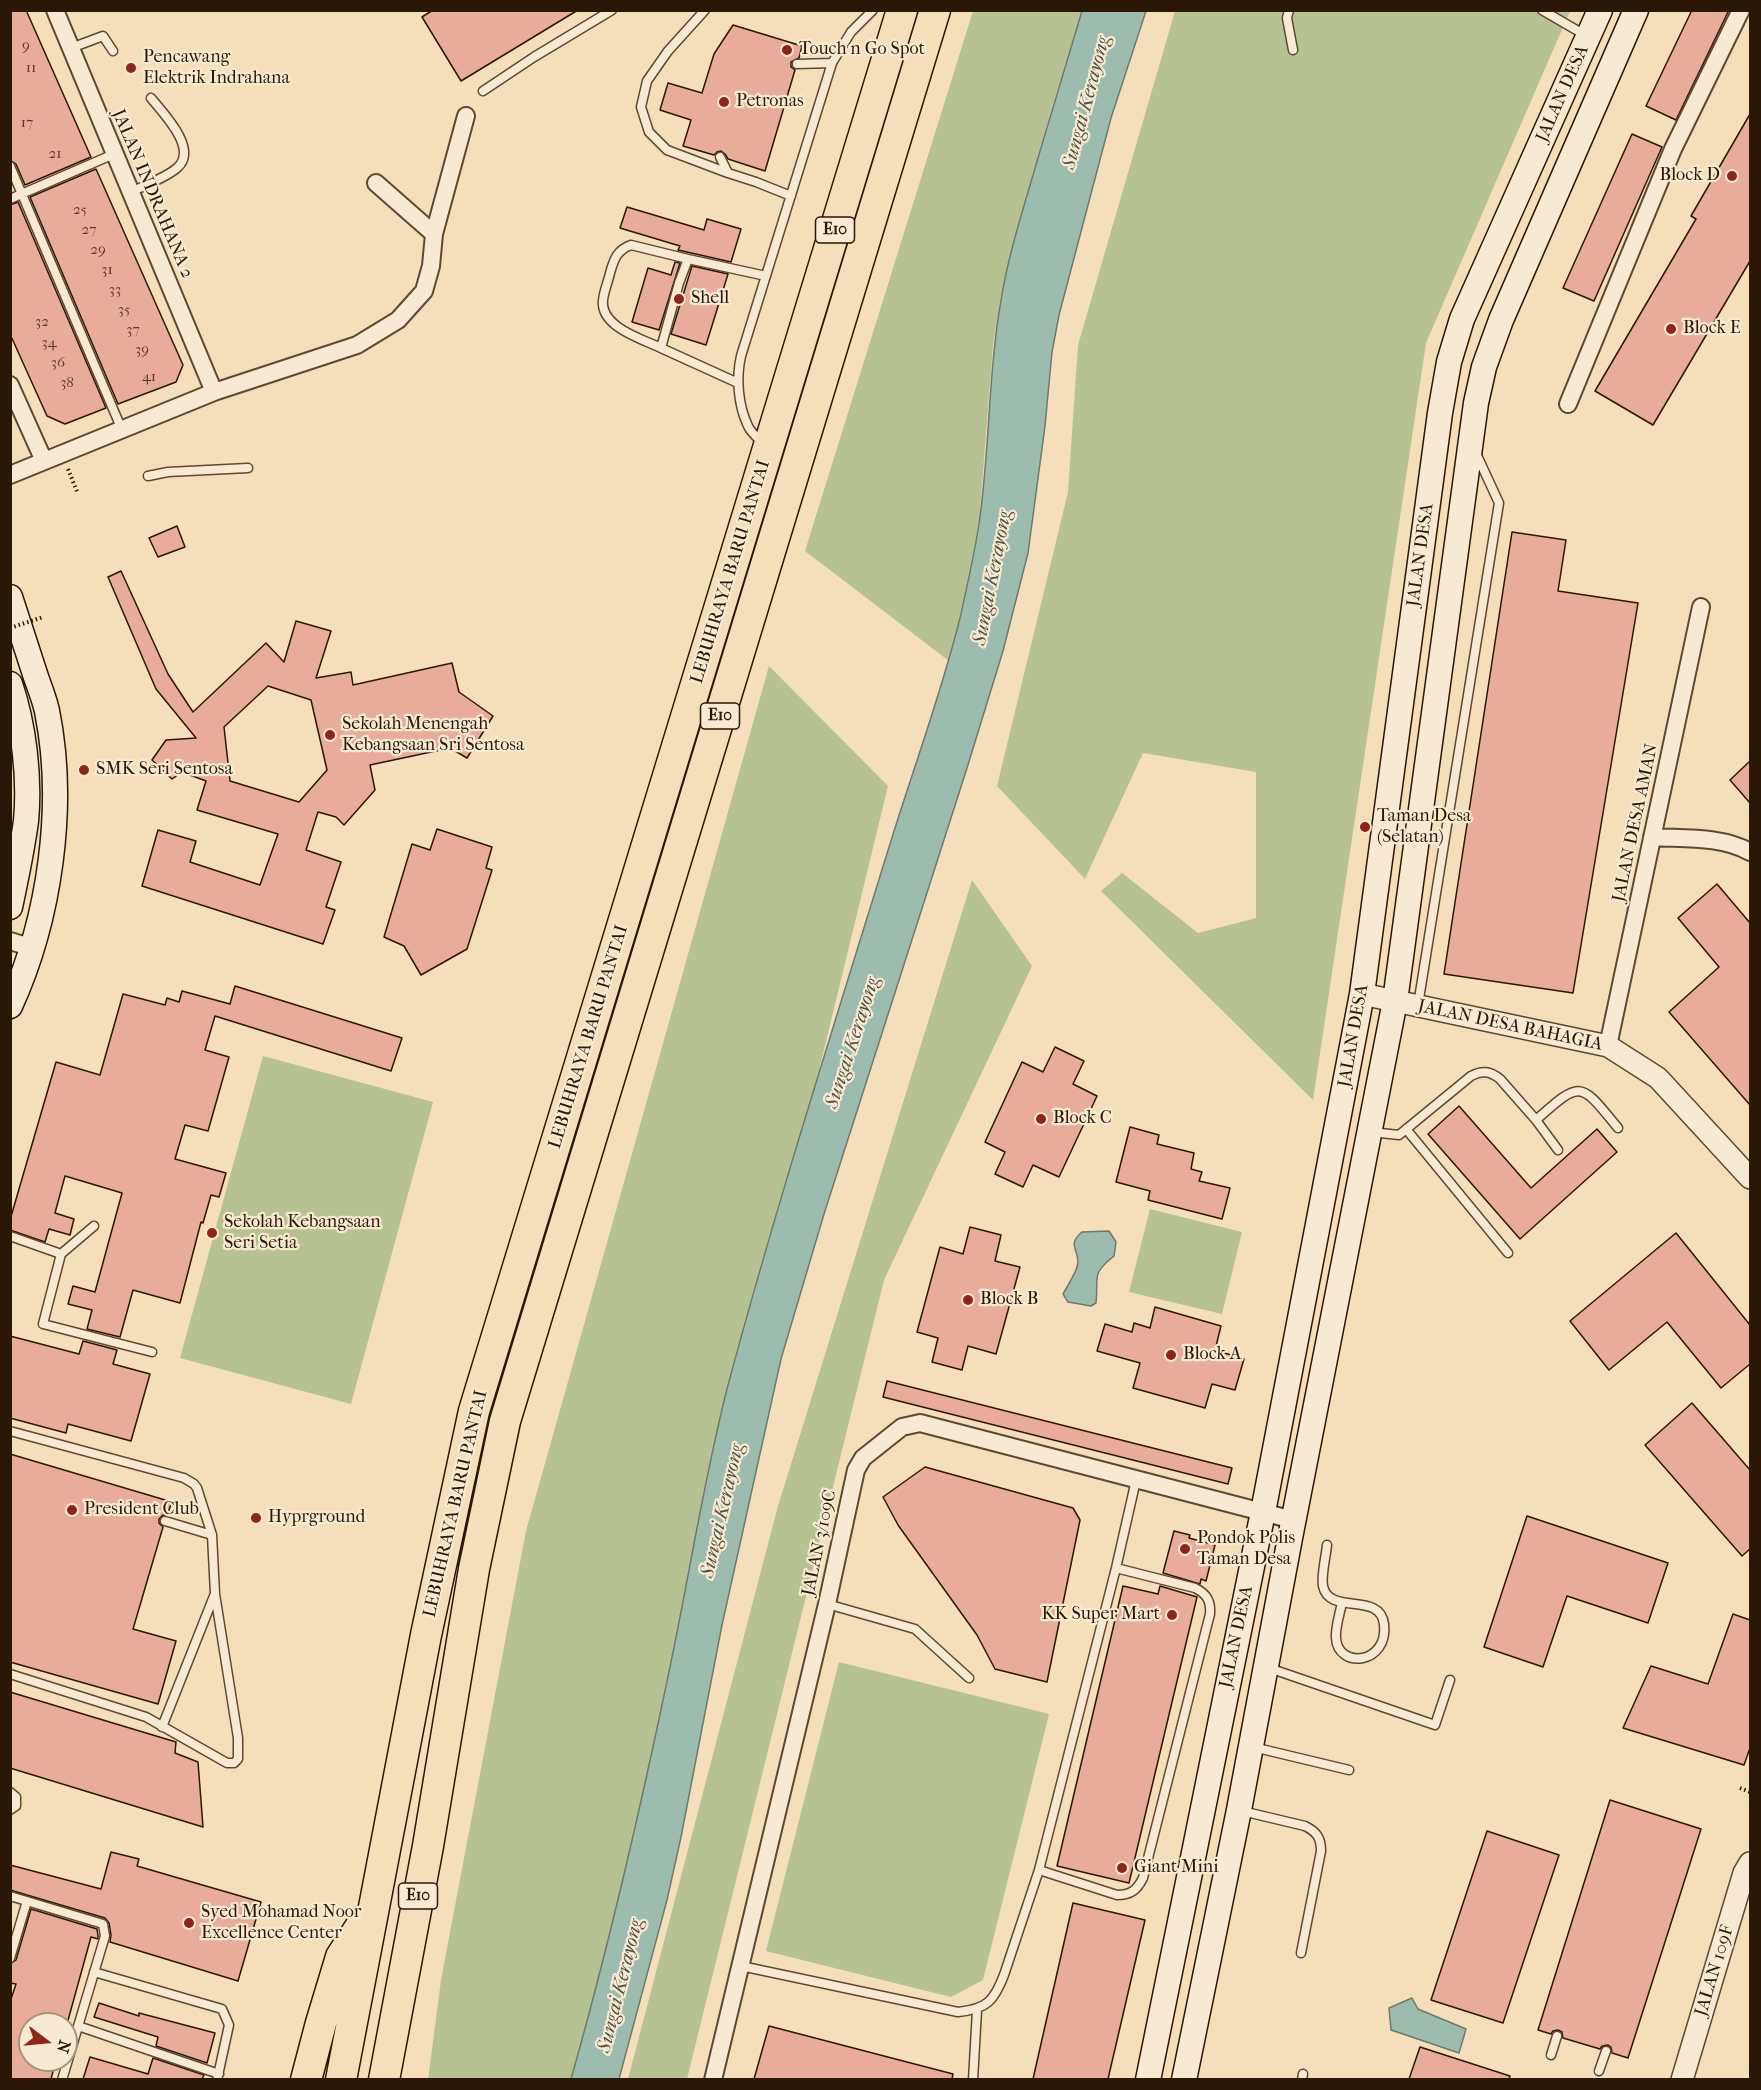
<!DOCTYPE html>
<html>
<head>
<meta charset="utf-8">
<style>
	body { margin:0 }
	#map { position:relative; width:1761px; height:2090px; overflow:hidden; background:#f5deba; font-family:"IM FELL French Canon",serif }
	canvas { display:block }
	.frame { position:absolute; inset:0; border:12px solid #2a1705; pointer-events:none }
	.north { position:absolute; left:18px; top:2012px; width:60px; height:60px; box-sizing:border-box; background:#f8ead2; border:2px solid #a69680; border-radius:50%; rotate:106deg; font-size:16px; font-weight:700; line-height:24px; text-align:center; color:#2a1705 }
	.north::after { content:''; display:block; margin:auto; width:21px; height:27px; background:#8f2418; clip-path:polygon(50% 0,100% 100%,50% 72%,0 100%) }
</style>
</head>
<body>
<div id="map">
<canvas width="1761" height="2090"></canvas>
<div class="frame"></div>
<div class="north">N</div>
</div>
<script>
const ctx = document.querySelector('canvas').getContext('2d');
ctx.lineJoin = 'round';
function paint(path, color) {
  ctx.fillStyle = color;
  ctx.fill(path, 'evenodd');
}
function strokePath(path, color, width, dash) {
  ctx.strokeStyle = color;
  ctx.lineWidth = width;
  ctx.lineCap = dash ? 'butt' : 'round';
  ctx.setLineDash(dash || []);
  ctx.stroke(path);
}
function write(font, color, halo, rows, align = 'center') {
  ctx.font = font + ' "IM FELL French Canon",serif';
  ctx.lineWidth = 4.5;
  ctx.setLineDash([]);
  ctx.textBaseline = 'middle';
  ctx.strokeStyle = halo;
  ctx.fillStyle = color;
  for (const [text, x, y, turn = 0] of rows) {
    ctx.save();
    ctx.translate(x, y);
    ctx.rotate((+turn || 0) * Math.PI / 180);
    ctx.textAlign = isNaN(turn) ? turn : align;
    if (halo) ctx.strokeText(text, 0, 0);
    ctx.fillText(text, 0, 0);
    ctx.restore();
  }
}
const green = new Path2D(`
	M973,11H1082L1053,104L1014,239L1001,295L993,345L979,523L967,587L949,661L805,551Z
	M1175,11H1570L1426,343L1313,1100L1101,891L1122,873L1198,933L1256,918V772L1143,753L1085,879L997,786L1068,492L1078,345Z
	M769,666L888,786L813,1095L765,1254L710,1460L676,1636L642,1801L600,1978L571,2079L428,2080L441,1980L526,1531Z
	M972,880L1032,966L884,1280L687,2079H628L778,1506Z
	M263,1056L433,1102L351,1404L180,1358Z
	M1150,1209L1242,1232L1222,1314L1129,1292Z
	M839,1662L1049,1714L983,1980L951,1997L766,1951Z`);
const water = new Path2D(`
	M1082,11H1146L1111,118L1059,315L1052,352L1045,426L1028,553L1003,651L967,768L824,1214L781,1359L722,1625L681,1837L667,1900L619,2079H571C610,1942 642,1802 671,1662C690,1571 704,1479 727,1389C776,1206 834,1025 890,844C913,769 941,695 960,618C967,587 974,556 979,524C990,449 988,374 1001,300C1008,257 1021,216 1033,175C1049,120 1066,65 1082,11Z
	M1109,1231L1116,1242L1114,1256C1090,1275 1099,1277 1096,1303L1091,1306L1068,1302L1063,1294C1068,1285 1074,1276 1077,1267C1082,1251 1065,1246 1082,1232Z
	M1412,1998L1418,2009L1466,2029L1459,2053L1391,2030L1389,2008Z`);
const building = new Path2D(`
	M10,10H26L91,157L25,185L16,164L10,160Z
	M433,10H578L461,81L422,17Z
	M1692,10H1729L1676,120L1646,106Z
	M733,25L802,46L799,58L791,62V67L795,70L765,171L728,159L725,154L721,151L717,152L714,155L683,146L691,120L660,110L668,83L702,93L714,54Z
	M1750,114V261L1653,425L1595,391L1696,219L1691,216Z
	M1632,134L1662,147L1594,301L1563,288Z
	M96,169L183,365L176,382L118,404L30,197Z
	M18,202L106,408L65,424L47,416L10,334V205Z
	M627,207L704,230L707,219L741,229L731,262L678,250L680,246L620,228Z
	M675,262L680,263L659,330L632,322L648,268L671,275Z
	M692,266L728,274L706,345L671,334Z
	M177,526L185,547L158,557L149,538Z
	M1512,532L1566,540L1558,591L1638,603L1573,993L1444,974Z
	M121,571L168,674L193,712L266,643L284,662L296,621L331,631L316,678L351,672L353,685L452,663L459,692L493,716L467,758L450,748L370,765L375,790L344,825L336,817L318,812L306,850L341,862L326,907L335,910L323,944L142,886L158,830L196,841L190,862L260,885L278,834L197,810L206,781L182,772L172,779L152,760L166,740L196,738L156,689L108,577ZM268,686L311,700L327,770L299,802L230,781L224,727Z
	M1750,761V803L1730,780Z
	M437,829L492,847L486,868L492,870L467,949L421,975L404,946L384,937L412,844L430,850Z
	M1717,884L1750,923V1105L1669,1012L1719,967L1678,918Z
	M235,986L402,1038L391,1071L215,1016L205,1050L229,1057L208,1131L185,1125L175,1159L226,1173L219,1197L211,1195L203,1223L201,1222L180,1303L133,1290L120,1337L87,1329L92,1310L68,1304L73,1286L95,1292L122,1193L65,1176L55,1213L74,1219L70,1235L49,1229L45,1242L10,1230V1220L56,1062L100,1075L123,994L165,1005L167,998L179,1002L182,991L230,1004Z
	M1055,1047L1084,1061L1073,1084L1097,1096L1059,1177L1033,1165L1023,1187L995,1174L1005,1152L985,1142L1022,1062L1043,1072Z
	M1459,1106L1531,1188L1597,1129L1617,1152L1520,1239L1428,1134Z
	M1130,1127L1159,1135L1157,1144L1194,1153L1191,1169L1202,1172L1199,1181L1230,1188L1222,1219L1148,1200L1150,1191L1116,1182Z
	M970,1227L1001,1235L995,1261L1020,1267L996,1354L968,1346L962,1370L932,1362L938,1338L917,1332L940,1247L963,1254Z
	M1676,1233L1750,1325V1364L1721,1388L1667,1322L1609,1370L1570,1321Z
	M1155,1307L1221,1326L1215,1350L1244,1359L1235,1390L1212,1384L1205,1408L1133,1388L1140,1363L1097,1351L1105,1324L1132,1332L1134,1323L1150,1328Z
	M10,1336L79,1354L83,1341L117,1350L113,1364L150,1374L131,1441L68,1424L66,1433L10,1418Z
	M887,1381L1232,1468L1228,1484L883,1397Z
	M1692,1403L1750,1470V1549L1742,1556L1645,1445Z
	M10,1454L172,1502L167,1515H163L159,1519V1523L163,1527L133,1629L176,1641L158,1704L10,1662Z
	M925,1467L1073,1508L1080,1520L1047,1682L995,1669L977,1635L898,1525L883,1497Z
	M1527,1516L1668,1563L1648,1623L1567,1596L1543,1667L1484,1647Z
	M1174,1531L1190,1535L1189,1538L1215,1545L1206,1581L1201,1579L1200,1584L1163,1573Z
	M1123,1586L1158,1594L1160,1586L1197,1597L1129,1883L1057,1866Z
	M1733,1614L1750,1620V1748L1744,1765L1623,1728L1651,1666L1708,1684Z
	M10,1692L176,1742L175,1753L198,1762L203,1827L10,1768Z
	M1610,1800L1701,1829L1628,2058L1612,2053L1611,2047L1608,2045L1602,2046L1600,2049L1563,2038L1562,2032L1558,2030L1553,2031L1551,2034L1538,2030Z
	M1487,1831L1559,1855L1503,2023L1431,2000Z
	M111,1852L139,1859L137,1866L261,1902L238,1981L110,1942L111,1935L109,1923L105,1918L10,1890V1865L101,1889Z
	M1073,1903L1145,1920L1108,2079H1033Z
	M31,1909L97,1929L98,1936V1939L91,1937L67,2024H30V2060H56L51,2079H10V2002L16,1984L10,1983V1964L16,1960Z
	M99,2003L139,2016V2013L215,2033L207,2063L156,2046L158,2037L94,2017Z
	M769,2026L953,2074L952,2079H754Z
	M1420,2047L1510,2076L1509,2079H1409Z
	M90,2057L148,2074L153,2058L204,2075L202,2079H83Z`);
const path = new Path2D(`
	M68,469L78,494
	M1740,1788L1750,1792`);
const service = new Path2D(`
	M705,10L668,51L647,81L641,107L649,132L667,150L728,173
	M1289,10L1287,18L1293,50
	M1542,10L1585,35
	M71,48L103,36L113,51
	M797,64L832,63
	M483,91L534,57L612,10
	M720,157L728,173L756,182L791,196
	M10,166L122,430
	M131,192C145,185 168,177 178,167C198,148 163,113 151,98
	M10,199L114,154
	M661,348C642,339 600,327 603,300C604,291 608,282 610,273C614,259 617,250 631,245L688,259
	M738,383L661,348L679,283L688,259L766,276
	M764,444C759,439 751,433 748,426C738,405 736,378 741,356L832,63L851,32L873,10
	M148,476L168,472L248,468
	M1418,1005L1499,503L1475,451
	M1536,1120C1582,1079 1580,1082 1618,1128
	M1406,1129L1508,1253
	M1371,1132L1399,1135L1471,1076C1482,1070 1490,1071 1500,1079L1536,1120L1558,1150
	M10,1236L61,1254L94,1226
	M61,1254L43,1324L152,1352
	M10,1431L184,1478L194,1484L197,1488L212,1535L215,1594L238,1738V1759L234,1763H227L146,1717L10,1674
	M165,1521L212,1535
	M1327,1545C1326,1556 1321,1576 1323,1586C1329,1616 1380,1591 1384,1624C1389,1664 1338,1670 1336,1638C1335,1627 1340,1614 1342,1602
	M827,1604L915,1629L969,1678
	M1269,1668L1435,1725L1450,1680
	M162,1727L214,1596
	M1253,1747L1349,1770
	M10,1792L16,1797V1806L10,1810
	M1242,1811L1305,1826C1317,1832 1321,1838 1321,1851L1301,1953
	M1039,1870L1117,1895C1131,1895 1137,1890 1143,1878L1210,1614C1211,1601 1207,1594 1195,1588L1116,1568
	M10,1896L103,1924L105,1936L62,2080
	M10,1958L27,1901
	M741,1966L958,2012C987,2009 994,2001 1004,1975L1039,1870L1116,1568L1136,1480
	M94,1972L222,2009L229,2025L217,2080
	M78,2026L219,2074
	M1551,2055L1557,2036
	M1599,2071L1606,2051
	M973,2080L977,2010
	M1302,2080L1303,2074`);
const minor = new Path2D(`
	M55,10L214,392
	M376,183L434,234
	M10,385L44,461
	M1568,404L1673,149L1741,10
	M10,475L214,392L357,345L398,320L424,291L431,266L434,234L466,116
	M1652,837C1685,839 1721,836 1750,852
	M10,941L33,948
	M1608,1046L1701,607
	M713,2080L827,1604L856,1470L863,1458L902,1427L920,1423L1293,1520`);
const tertiary = new Path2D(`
	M1362,994L1608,1046L1658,1078L1750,1178
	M1682,2080L1744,1873L1750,1863`);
const secondary = new Path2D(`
	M10,597C18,622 26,647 34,671C38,684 44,697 47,711C66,805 50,919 10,1006
	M10,684C24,725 30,778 26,821C22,850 16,879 10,907
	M1148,2080L1263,1512L1362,994L1440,413L1449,362L1462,319L1600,10
	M1184,2080L1239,1810L1290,1538L1395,1001L1476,403L1484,367L1501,320L1636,10`);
const motorway = new Path2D(`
	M306,2080L321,2023L341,1957L365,1920
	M341,2080L426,1635L474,1411L902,10
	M384,2080L428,1846L474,1569L505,1421L935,10`);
const pathBridge = new Path2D(`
	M10,628L43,617`);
const markers = [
	[787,50,6,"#8f2418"],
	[131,68,6,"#8f2418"],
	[724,102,6,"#8f2418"],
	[1732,176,6,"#8f2418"],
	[679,299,6,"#8f2418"],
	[1671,329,6,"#8f2418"],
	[330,735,6,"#8f2418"],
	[84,770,6,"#8f2418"],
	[1365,827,6,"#8f2418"],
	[1041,1119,6,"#8f2418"],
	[212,1233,6,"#8f2418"],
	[968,1300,6,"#8f2418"],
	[1171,1355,6,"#8f2418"],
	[72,1510,6,"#8f2418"],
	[256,1518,6,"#8f2418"],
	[1185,1549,6,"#8f2418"],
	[1172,1615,6,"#8f2418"],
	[1122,1868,6,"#8f2418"],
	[189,1923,6,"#8f2418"]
];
const numberNames = [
	["9",26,46],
	["11",31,68],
	["17",27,123],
	["21",55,154],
	["25",80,210],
	["27",89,230],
	["29",98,250],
	["31",107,270],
	["33",115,290],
	["35",124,310],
	["32",42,322],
	["37",133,330],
	["34",49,343],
	["39",142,350],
	["36",58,363],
	["41",149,377],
	["38",67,383]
];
const shields = [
	[835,230,39],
	[720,716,39],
	[418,1896,39]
];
const shieldNames = [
	["E10",835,230],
	["E10",720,716],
	["E10",418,1896]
];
const poiNames = [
	["Touch n Go Spot",799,50],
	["Pencawang",143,58],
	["Elektrik Indrahana",143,79],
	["Petronas",736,102],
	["Block D",1720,176,"right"],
	["Shell",691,299],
	["Block E",1683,329],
	["Sekolah Menengah",342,725],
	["Kebangsaan Sri Sentosa",342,746],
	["SMK Seri Sentosa",96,770],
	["Taman Desa",1377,817],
	["(Selatan)",1377,838],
	["Block C",1053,1119],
	["Sekolah Kebangsaan",224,1223],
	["Seri Setia",224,1244],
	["Block B",980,1300],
	["Block A",1183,1355],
	["President Club",84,1510],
	["Hyprground",268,1518],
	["Pondok Polis",1197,1539],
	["Taman Desa",1197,1560],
	["KK Super Mart",1160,1615,"right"],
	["Giant Mini",1134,1868],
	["Syed Mohamad Noor",201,1913],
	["Excellence Center",201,1934]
];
const streetNames = [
	["JALAN DESA",1563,94,-66],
	["JALAN INDRAHANA 2",152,194,67],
	["JALAN DESA",1421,555,-82],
	["LEBUHRAYA BARU PANTAI",731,572,-73],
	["JALAN DESA AMAN",1636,823,-78],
	["JALAN DESA BAHAGIA",1510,1026,12],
	["JALAN DESA",1354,1036,-80],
	["LEBUHRAYA BARU PANTAI",589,1037,-73],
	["LEBUHRAYA BARU PANTAI",456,1504,-77],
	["JALAN 3/109C",820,1543,-78],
	["JALAN DESA",1237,1637,-78],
	["JALAN 109F",1715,1971,-73]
];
const waterNames = [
	["Sungai Kerayong",1087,103,-75],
	["Sungai Kerayong",993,578,-79],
	["Sungai Kerayong",853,1043,-72],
	["Sungai Kerayong",723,1511,-77],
	["Sungai Kerayong",621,1986,-76]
];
paint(green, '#b7c293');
paint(water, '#9cbcb0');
strokePath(water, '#6e7a6c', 1.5);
paint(building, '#e9ac9a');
strokePath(building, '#2a1705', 1.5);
strokePath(service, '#5d4932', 11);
strokePath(minor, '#5d4932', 20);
strokePath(tertiary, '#5d4932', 24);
strokePath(secondary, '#2a1705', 27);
strokePath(motorway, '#2a1705', 33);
strokePath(path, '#2a1705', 4, [1.5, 3]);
strokePath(service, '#f8ead2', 8);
strokePath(minor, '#f8ead2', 16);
strokePath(tertiary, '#f8ead2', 21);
strokePath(secondary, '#f8ead2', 24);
strokePath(motorway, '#f5deba', 30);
strokePath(pathBridge, '#2a1705', 4, [1.5, 3]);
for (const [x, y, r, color] of markers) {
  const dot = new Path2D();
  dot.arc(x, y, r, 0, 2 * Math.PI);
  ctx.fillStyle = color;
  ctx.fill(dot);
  strokePath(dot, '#f8ead2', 2);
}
write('15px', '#5a3c2a', null, numberNames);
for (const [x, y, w] of shields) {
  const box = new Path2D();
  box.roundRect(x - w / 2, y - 13, w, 26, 4.5);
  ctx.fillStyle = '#f8ead2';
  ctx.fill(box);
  strokePath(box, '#2a1705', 1.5);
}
write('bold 16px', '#2a1705', null, shieldNames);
write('18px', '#2a1705', '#f8ead2', poiNames, 'left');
write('18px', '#2a1705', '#f8ead2', streetNames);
write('italic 20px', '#525141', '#f8ead2', waterNames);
</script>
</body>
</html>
